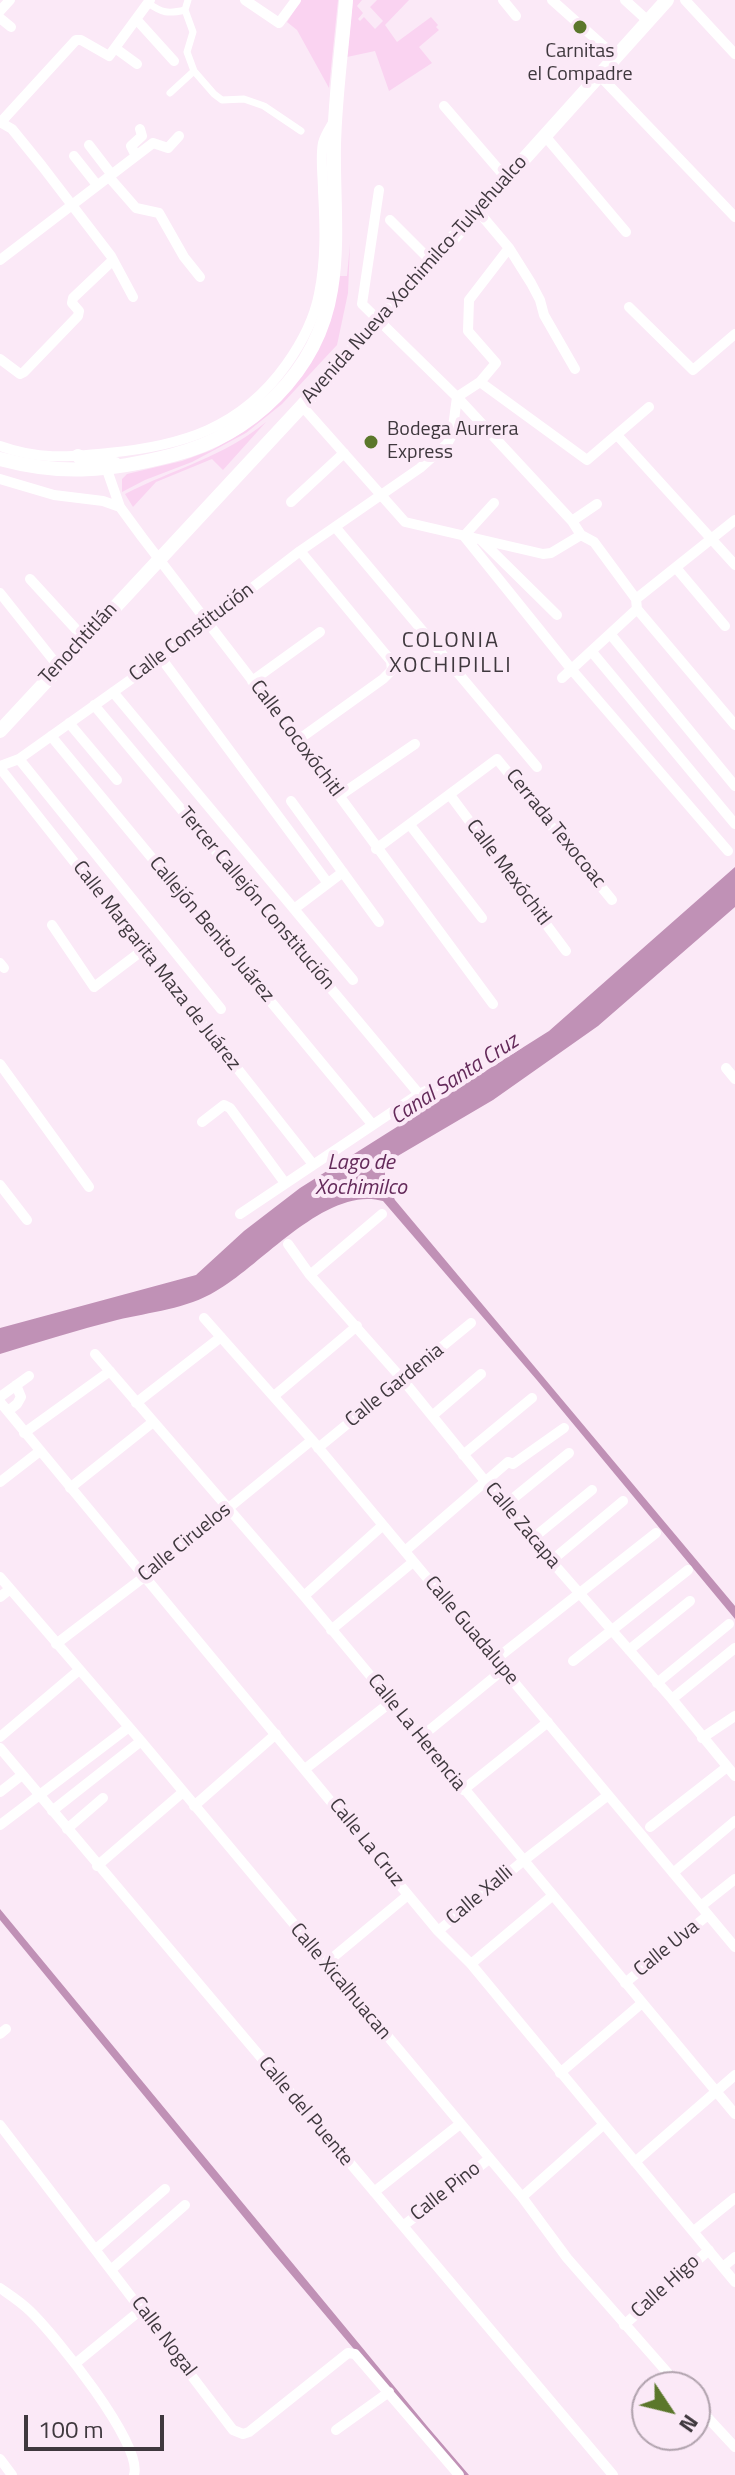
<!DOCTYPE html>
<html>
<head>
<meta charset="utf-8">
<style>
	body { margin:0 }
	#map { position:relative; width:735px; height:2475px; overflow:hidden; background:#fbe9f7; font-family:"Titillium Web",sans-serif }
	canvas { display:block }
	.north { position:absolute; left:631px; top:2371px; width:80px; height:80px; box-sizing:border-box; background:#fbe9f7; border:2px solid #b0a2ad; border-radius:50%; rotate:125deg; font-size:22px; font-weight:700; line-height:32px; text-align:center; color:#3f383e }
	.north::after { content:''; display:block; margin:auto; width:28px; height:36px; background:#5b772b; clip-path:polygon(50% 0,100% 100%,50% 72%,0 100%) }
	.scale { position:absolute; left:24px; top:2415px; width:140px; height:36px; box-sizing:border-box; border:4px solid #3f383e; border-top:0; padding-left:10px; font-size:24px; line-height:28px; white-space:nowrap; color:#3f383e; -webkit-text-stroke:6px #fbe9f7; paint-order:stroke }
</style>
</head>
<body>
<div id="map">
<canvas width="735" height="2475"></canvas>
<div class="north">N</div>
<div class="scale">100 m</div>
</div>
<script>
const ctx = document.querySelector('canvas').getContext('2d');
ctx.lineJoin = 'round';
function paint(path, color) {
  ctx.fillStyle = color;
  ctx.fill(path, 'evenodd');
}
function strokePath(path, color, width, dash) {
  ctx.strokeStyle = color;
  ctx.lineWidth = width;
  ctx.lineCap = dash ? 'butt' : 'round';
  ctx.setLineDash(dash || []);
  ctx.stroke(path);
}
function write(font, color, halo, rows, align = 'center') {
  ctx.font = font + ' "Titillium Web",sans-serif';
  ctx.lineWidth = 8;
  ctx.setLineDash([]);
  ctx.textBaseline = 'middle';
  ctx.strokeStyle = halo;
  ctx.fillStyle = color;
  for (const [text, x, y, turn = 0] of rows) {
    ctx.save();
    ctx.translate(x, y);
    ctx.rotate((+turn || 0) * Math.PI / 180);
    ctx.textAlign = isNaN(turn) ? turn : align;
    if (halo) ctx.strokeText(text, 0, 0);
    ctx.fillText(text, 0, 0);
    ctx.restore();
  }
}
const green = new Path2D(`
	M301,0H338L329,88L297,30L287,22Z
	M353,0H362L357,6L363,13L358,19L360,21L364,17L375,29L383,21L370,7L377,0H409L385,25L397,42L431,17L438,25L436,27L439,30L419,47L432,63L389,91L375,51L347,57Z
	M350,244L348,293L337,345L282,404L246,433L192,462L145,480L122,492V479L127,474L182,461L212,450L243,432L279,402L340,276H347Z
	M266,422L223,470L212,459L156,482L133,507L125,494C173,469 224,457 266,422Z`);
const water = new Path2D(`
	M735,867V907L598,1026L493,1100L396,1157L385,1168V1178L395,1200L735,1606V1619L536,1379L383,1201C326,1185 261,1266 216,1291C187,1309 150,1312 117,1320C78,1330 39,1342 0,1354V1328L196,1275L244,1231L300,1188L549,1031Z
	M0,1909L427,2426L469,2475H460L273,2253L0,1920Z`);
const pedestrian = new Path2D(`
	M188,0L185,10L193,32L187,52L194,71L214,94L222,100L244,99L264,106L301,131
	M148,3C162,13 168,14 185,10
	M170,93L194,71`);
const minor = new Path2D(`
	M245,0L279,23L296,0
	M503,0L516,16
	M552,0L616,57
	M625,0L648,21
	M685,0L735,54
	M0,11L10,0
	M0,18L11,27
	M136,19L174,61
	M115,48L137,64
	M600,76L735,217
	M444,106L506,178
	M0,122L12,129L42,166L111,256L133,297
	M0,123L76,40H81L109,56L150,0
	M545,136L626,232
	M89,145L112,175
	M74,156L97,185
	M136,156L153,143L168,148L179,136
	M109,177L136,208L159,213L184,257L200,277
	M379,190L362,304L457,397L572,521L581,535L594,542L636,599
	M477,210L509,248L531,283L540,300L544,315L575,369
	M390,220L430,260
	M0,260L136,156L131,146L142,136L140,129
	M629,307L693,370L735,334
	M0,359L20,374L24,372L78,316L79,311L72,303L73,298L112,261
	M480,382L587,460L649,407
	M302,406L405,522L543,554L551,553L581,535
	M617,435L735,565
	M0,446C39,460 67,457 108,453C182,446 241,428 286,365C301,344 314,320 319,294C326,260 325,226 323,191C323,176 320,157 323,143C325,135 330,128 334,121
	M107,470L120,507L142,537L298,740L493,1004
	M0,479L54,495L103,501L120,507
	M291,502L344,453
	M494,503L464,536L572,670L728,851
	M572,521L597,504
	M336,528L537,767
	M482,541L557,615
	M677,569L725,626
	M30,579L84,638
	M0,593L58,666
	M637,609L735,725
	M611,635L735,786
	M592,652L735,824
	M161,658L327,882
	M562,678L637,609L636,599L735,520
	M252,681L320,632
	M113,692L294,909
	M94,705L419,1094
	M69,723L117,780
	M51,736L372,1124
	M298,740L383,679L392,670L391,661L300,551
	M19,759L221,1009
	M0,766L19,759L161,658L300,551L420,468L447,444L452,435L457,397L480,382L496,363L468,331L469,300L509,248
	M0,768L312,1163
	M450,795L566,951
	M339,796L415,744
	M291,801L379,922
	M410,825L482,918
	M376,849L497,759L612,900
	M343,872L294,909L353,980
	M52,925L94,987L143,950
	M0,963L4,968
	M0,1064L89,1187
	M726,1068L735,1079
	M202,1122L224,1105L230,1108L285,1183
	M0,1185L27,1220
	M240,1214L419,1094L473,1069
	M288,1244L310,1275L403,1380L532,1539L672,1699L735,1776
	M310,1275L382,1214
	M204,1318L312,1440L735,1947
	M95,1354L304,1596L735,2114
	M274,1396L357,1326
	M0,1397L29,1376
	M0,1402L438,1931L471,1964L735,2282
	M136,1403L221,1337
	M8,1411L17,1404L21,1397L16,1385
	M432,1416L481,1374
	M24,1433L110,1371
	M318,1448L471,1323
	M463,1455L532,1398
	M0,1482L40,1451
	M70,1488L153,1422
	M505,1505L569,1453
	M532,1539L592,1490
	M405,1551L508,1462L513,1464L564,1428
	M551,1561L623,1501
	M0,1577L141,1741L522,2197L567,2258L680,2387
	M304,1596L383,1525
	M0,1597L10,1589
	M331,1630L413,1562
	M56,1644L144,1577L312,1440
	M629,1650L690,1601
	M496,1659L656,1533
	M573,1661L688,1570
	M657,1683L729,1624
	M672,1699L735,1648
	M0,1737L78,1671
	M421,1737L504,1669
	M702,1738L735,1716
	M0,1748L613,2475
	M305,1769L391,1702
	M463,1790L548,1722
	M0,1792L22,1775
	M194,1806L276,1734
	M52,1811L141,1741
	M0,1825L129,1727
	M650,1827L727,1767
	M67,1829L103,1798
	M97,1866L183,1792
	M673,1873L735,1821
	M701,1906L735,1879
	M438,1931L523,1861L607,1796
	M325,1964L408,1895
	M471,1964L552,1896
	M625,1983L708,1915
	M0,2034L6,2029
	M560,2073L642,2003
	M0,2125L233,2430L243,2434L249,2432L348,2353L355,2354L459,2475
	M635,2162L735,2075
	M374,2192L460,2124
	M522,2197L603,2125
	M403,2226L489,2159
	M694,2231L735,2198
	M96,2249L165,2189
	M723,2267L735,2257
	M112,2269L185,2205
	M0,2288C10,2295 21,2302 30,2311C54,2334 144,2445 134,2475
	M624,2325L709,2250
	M76,2363L142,2309
	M695,2404L735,2447
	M336,2430L389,2392
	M0,2459L12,2475`);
const secondary = new Path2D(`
	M78,456L87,461L115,464
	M0,459C62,476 111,471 173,455C251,435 318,372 331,290C339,242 333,193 334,145C335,97 342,48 346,0
	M0,731L302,406L667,0`);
const markers = [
	[580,27,8,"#5b772b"],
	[371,442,8,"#5b772b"]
];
const poiNames = [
	["Carnitas",580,52],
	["el Compadre",580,75],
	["Bodega Aurrera",387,430,"left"],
	["Express",387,453,"left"]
];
const streetNames = [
	["Avenida Nueva Xochimilco-Tulyehualco",415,280,-48],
	["Calle Constitución",192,633,-37],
	["Tenochtitlán",79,644,-47],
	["Calle Cocoxóchitl",296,739,53],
	["Cerrada Texocoac",555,829,51],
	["Calle Mexóchitl",508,873,53],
	["Tercer Callejón Constitución",256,899,50],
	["Callejón Benito Juárez",211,930,50],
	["Calle Margarita Maza de Juárez",156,966,52],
	["Calle Gardenia",395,1386,-39],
	["Calle Zacapa",522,1526,50],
	["Calle Ciruelos",185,1543,-39],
	["Calle Guadalupe",471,1631,50],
	["Calle La Herencia",416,1733,51],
	["Calle La Cruz",366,1843,51],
	["Calle Xalli",480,1896,-40],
	["Calle Uva",667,1949,-39],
	["Calle Xicalhuacan",340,1982,50],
	["Calle del Puente",305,2112,50],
	["Calle Pino",446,2192,-38],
	["Calle Higo",666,2287,-42],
	["Calle Nogal",163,2337,53]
];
const neighbourhoodNames = [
	["COLONIA",451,642],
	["XOCHIPILLI",451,667]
];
const waterNames = [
	["Canal Santa Cruz",455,1080,-33],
	["Lago de",361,1164],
	["Xochimilco",361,1189]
];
paint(green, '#fad3f1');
paint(water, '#c091b6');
strokePath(pedestrian, '#fff', 7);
strokePath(minor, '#fff', 10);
strokePath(secondary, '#fff', 14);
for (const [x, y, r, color] of markers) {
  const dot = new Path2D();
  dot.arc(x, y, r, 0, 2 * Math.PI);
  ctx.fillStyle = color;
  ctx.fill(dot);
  strokePath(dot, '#fbe9f7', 3);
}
write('20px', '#3f383e', '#fbe9f7', poiNames);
write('20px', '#3f383e', '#fbe9f7', streetNames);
ctx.letterSpacing = '2px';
write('22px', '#3f383e', '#fbe9f7', neighbourhoodNames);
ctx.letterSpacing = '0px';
write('italic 22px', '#642a5a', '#fbe9f7', waterNames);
</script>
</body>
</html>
